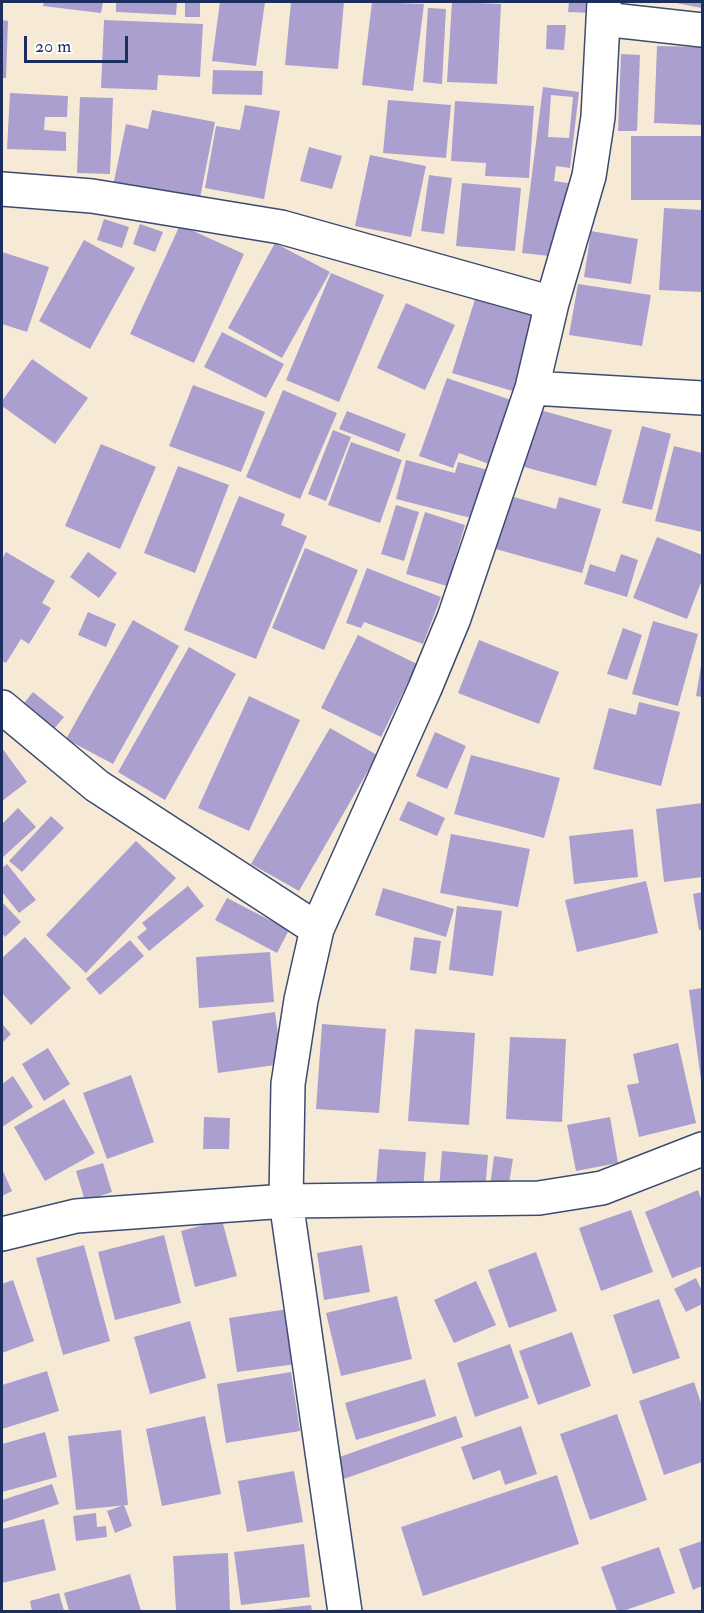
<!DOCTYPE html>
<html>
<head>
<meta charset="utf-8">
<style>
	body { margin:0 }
	#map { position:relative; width:704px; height:1613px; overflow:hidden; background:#f6ead7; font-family:"IM FELL Double Pica",serif }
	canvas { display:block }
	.frame { position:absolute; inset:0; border:3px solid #1b2f5e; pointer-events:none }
	.scale { position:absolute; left:24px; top:36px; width:104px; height:27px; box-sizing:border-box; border:3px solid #1b2f5e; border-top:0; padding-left:8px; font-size:18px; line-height:21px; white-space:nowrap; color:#1b2f5e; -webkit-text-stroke:4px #fff; paint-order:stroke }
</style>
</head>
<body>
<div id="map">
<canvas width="704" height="1613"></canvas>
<div class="frame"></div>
<div class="scale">20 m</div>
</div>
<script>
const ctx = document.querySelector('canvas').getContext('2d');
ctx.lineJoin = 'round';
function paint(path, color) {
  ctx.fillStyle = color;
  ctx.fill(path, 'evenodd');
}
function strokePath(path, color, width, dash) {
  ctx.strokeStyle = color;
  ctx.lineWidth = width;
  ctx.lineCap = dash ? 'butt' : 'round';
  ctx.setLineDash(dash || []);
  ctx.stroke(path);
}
const building = new Path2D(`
	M44,2H103L101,13L43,6Z
	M116,2H177L176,15L116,12Z
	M185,2H200V17H185Z
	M220,2H265L256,66L212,61Z
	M291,2H344L338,69L285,65Z
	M372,2L424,4L413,91L362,85Z
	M452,2L501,4L497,84L447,82Z
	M569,2H592L591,13L568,12Z
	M676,2H702V8L676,3Z
	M428,8L446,9L442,84L423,82Z
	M2,20L8,21L6,78H2Z
	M104,20L203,24L200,77L158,75L157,90L101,88Z
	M547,25H566L564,50L546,49Z
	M657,46L702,47V125L654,123Z
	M621,54L640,55L637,131H618Z
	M213,70L263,71L262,95L212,94Z
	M543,87L579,92L570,168L556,166L554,181L568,183L559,257L522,253ZM551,95L573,97L569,138L548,137Z
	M10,93L68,96L67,117H45L44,130L66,132V151L7,149Z
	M80,97L113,98L110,174L77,173Z
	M388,100L451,105L446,158L383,153Z
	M455,101L534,106L529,178L485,176L486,163L451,161Z
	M245,105L280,111L264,199L205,188L216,126L240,130Z
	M152,110L215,122L199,203L113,186L126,124L148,129Z
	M631,136H702V200H631Z
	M309,147L342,156L332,189L300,181Z
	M370,155L426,166L411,237L355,226Z
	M429,175L452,178L444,234L421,231Z
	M462,183L521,188L515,251L456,246Z
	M664,208L702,210V292L659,290Z
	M104,219L129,227L122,248L97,240Z
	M140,224L163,232L155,252L133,244Z
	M180,225L244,254L194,363L130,334Z
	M591,231L638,239L631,284L584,277Z
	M84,240L135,268L90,349L39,321Z
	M275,243L330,272L282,358L228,328Z
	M2,252L49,267L27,332L2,324Z
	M331,273L384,295L339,402L286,380Z
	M578,284L651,295L642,346L569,335Z
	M476,296L540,315L516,392L452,373Z
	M406,303L455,325L425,390L377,368Z
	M222,332L284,364L266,398L204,367Z
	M32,359L88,398L55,444L2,406V401Z
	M447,378L514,401L492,465L459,453L453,468L419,456Z
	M193,385L265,412L241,472L169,446Z
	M283,390L337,413L300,499L246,477Z
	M540,410L612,430L596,486L524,467Z
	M347,411L406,434L399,452L339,429Z
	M642,426L671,434L652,510L622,503Z
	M333,430L351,437L326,501L308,494Z
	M351,442L402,460L380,523L328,505Z
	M101,444L156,467L120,549L65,526Z
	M674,446L702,453V532L655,521Z
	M406,460L455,473L458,462L488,470L475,519L396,499Z
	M178,466L229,485L195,573L144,553Z
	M507,495L556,509L559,497L601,509L582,573L492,548Z
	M239,496L285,514L281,525L307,536L256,659L184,630Z
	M396,505L419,512L404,561L381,554Z
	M425,512L465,525L447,586L406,574Z
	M657,537L702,555V580L687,619L633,598Z
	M305,548L358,570L324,650L272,628Z
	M6,552L55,581L42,603L51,608L29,644L21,639L6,663L2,661V559Z
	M88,552L117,573L99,598L70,577Z
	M621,554L638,560L627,597L584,584L590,564L615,572Z
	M367,568L441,597L423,644L364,622L361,628L346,623Z
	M88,612L116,624L106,647L78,635Z
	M133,620L179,646L113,764L66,739Z
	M653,621L698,634L678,706L632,694Z
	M623,628L642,635L627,680L607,674Z
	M358,635L417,664L381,737L321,708Z
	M479,640L559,672L539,724L458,693Z
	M189,647L236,674L165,800L118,772Z
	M701,666H702V697L696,696Z
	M33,692L64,717L48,736L17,712Z
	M249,696L300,720L249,831L198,808Z
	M639,702L680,712L661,786L593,769L609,708L636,715Z
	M330,728L377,755L299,891L251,864Z
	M435,732L466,746L447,789L416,776Z
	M2,748L27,782L2,801Z
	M471,755L560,778L544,838L454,814Z
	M408,801L445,818L437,836L399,820Z
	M702,803V877L664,882L656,809Z
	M18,808L36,827L2,858V824Z
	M51,816L64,828L22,872L9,861Z
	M633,829L638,877L574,884L569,836Z
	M451,834L530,849L518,907L440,893Z
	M136,841L176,878L86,973L46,935Z
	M7,864L36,900L19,913L2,892V868Z
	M646,881L658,933L577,952L565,900Z
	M188,886L204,906L149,951L137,937L147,929L142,923Z
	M383,888L454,909L446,937L375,915Z
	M702,892V930H699L693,894Z
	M227,898L289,930L277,953L215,920Z
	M2,902L21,922L5,937L2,933Z
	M457,906L502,911L493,976L449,970Z
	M25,937L71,988L31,1025L2,993V958Z
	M414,937L441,941L436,974L410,970Z
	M130,940L144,956L100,995L86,979Z
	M270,952L274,1002L199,1008L196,957Z
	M702,988V1080H701L689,990Z
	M275,1012L282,1064L218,1073L212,1021Z
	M2,1024L11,1034L2,1043Z
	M322,1024L386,1029L379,1113L316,1109Z
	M415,1029L475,1033L469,1125L408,1121Z
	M510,1037L566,1039L562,1122L506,1119Z
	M678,1043L696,1123L639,1137L627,1085L639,1083L633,1054Z
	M48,1048L70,1084L44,1101L22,1064Z
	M131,1075L154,1142L107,1159L83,1093Z
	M13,1076L33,1107L2,1127V1084Z
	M64,1099L95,1153L45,1181L14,1127Z
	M204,1117L230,1118L229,1149H203Z
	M610,1117L618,1163L576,1171L567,1125Z
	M379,1149L426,1152L423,1190L376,1186Z
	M442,1151L488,1155L485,1192L439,1189Z
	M494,1156L513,1159L508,1189L490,1186Z
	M103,1163L112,1192L85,1201L76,1171Z
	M2,1169L12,1191L2,1196Z
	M698,1190L702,1201V1266L672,1278L645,1212Z
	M631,1210L653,1272L601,1291L579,1228Z
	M222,1220L237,1276L195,1287L181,1231Z
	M164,1235L181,1303L115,1320L98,1252Z
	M84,1245L110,1341L63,1355L36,1258Z
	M362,1245L370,1292L324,1300L317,1253Z
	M536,1252L557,1311L509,1328L488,1270Z
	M696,1278L702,1291V1304L686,1312L674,1289Z
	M13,1280L34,1341L2,1353V1284Z
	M476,1281L496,1325L454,1343L434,1300Z
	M397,1296L412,1359L341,1376L326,1313Z
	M659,1299L680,1358L633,1374L613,1315Z
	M288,1309L296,1364L237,1372L229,1318Z
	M190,1321L206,1378L150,1394L134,1337Z
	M572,1332L591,1386L538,1405L519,1351Z
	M510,1344L529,1398L475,1417L457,1363Z
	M47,1371L59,1411L2,1429V1385Z
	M291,1372L300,1431L226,1443L217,1384Z
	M425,1379L436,1416L356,1440L345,1403Z
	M694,1382L702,1406V1462L664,1475L639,1401Z
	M617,1414L647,1500L590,1520L560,1434Z
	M205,1416L221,1494L162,1506L146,1429Z
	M456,1416L463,1437L338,1481L331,1460Z
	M521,1426L537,1474L505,1485L500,1470L473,1480L461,1447Z
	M121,1430L128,1505L76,1510L68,1436Z
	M45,1432L57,1477L2,1492V1444Z
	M294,1471L303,1522L247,1532L238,1481Z
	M557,1475L579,1544L423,1596L401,1527Z
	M52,1484L59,1504L2,1523V1500Z
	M124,1505L132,1526L115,1533L107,1511Z
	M96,1513L97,1527L106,1526L107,1537L76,1541L73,1516Z
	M44,1519L56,1570L2,1583V1529Z
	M702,1541V1586L693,1590L679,1549Z
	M304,1544L310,1597L241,1605L234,1552Z
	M659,1547L675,1593L623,1611H617L601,1567Z
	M228,1553L230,1611H176L173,1556Z
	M130,1574L141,1611H69L64,1593Z
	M59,1593L64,1611H32L30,1601Z
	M311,1605L312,1611H269V1610Z`);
const street = new Path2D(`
	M603,19L702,30
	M2,189L92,196L281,227L552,303
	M532,388L702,398
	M2,707L97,786L317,929
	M2,1234L76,1216L286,1201L539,1198L602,1188L702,1149
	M345,1612L286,1201L288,1084L301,1000L317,929L425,688L454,618L532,388L552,303L589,176L598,117L604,2`);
paint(building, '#ab9fcf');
strokePath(street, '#3c4b70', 36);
strokePath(street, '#fff', 33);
</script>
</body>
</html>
